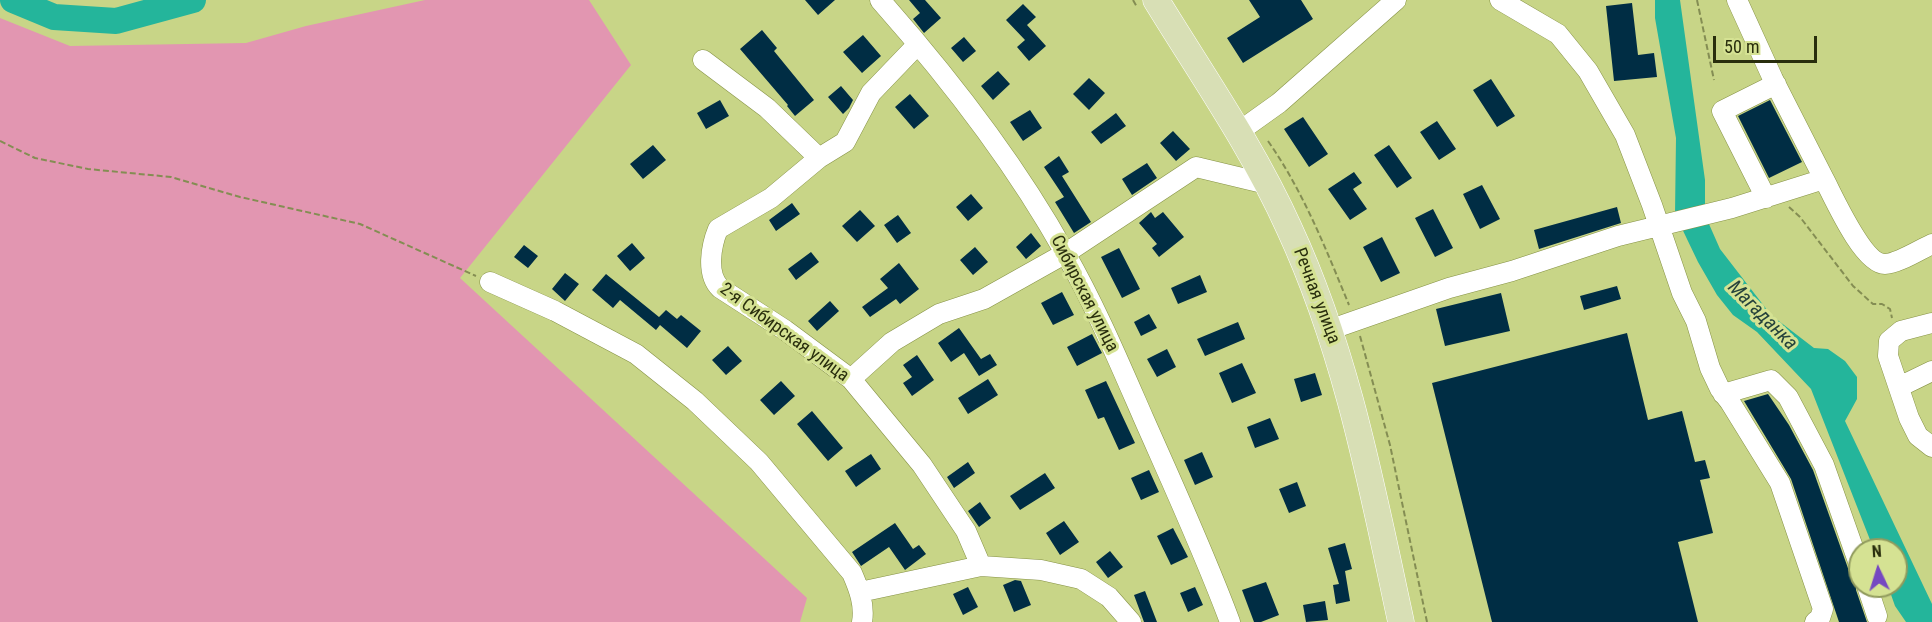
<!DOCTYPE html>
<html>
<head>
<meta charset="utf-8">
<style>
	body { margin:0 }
	#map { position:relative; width:1932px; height:622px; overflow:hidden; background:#c8d587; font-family:"Roboto Condensed",sans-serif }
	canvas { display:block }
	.north { position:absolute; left:1848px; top:538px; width:60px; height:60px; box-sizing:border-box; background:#d5e293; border:2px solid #909a5d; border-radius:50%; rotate:356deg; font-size:16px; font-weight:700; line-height:24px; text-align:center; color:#292e0d }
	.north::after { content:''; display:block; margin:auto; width:21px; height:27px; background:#7548c1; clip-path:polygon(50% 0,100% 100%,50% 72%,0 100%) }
	.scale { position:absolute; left:1713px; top:36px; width:104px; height:27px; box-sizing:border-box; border:3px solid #292e0d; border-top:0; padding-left:8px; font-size:18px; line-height:21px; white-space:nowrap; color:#292e0d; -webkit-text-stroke:4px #d5e293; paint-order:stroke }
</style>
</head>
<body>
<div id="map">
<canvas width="1932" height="622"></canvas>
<div class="north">N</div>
<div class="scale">50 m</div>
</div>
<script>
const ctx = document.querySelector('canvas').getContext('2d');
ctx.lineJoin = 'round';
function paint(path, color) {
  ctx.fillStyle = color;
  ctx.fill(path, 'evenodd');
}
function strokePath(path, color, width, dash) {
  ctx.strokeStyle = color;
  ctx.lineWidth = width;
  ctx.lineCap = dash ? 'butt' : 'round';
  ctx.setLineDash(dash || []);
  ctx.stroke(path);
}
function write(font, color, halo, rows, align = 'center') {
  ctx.font = font + ' "Roboto Condensed",sans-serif';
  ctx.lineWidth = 6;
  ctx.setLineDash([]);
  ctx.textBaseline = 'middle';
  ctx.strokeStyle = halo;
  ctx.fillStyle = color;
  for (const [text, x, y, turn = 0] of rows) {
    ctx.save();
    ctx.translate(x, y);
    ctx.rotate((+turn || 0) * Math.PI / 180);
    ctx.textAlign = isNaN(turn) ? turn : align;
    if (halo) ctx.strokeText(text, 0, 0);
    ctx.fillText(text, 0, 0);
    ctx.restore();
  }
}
const green = new Path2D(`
	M425,0H589L631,65L460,278L807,598L800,622H0V18L70,46L246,43L306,26Z`);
const water = new Path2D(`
	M1655,0H1680L1705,180V215L1720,249L1771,315L1814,348L1828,349L1845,361L1857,377V399L1845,421L1932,604V622H1906L1895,606L1888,586H1896V550H1874L1811,389L1757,332L1733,315L1717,295L1698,262L1675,214L1676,138L1655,18Z`);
const river = new Path2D(`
	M13,0L54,17L116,21L193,0`);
const building = new Path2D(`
	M805,0H835L818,15Z
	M909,0H925L941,18L924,33L913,19L920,13Z
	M1249,0H1301L1313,19L1243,63L1227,38L1260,17Z
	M1632,3L1638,55L1654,53L1657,77L1614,81L1606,6Z
	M1023,4L1036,17L1027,25L1046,46L1029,61L1017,47L1025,40L1006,20Z
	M762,30L777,48L774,51L814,100L795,116L787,106L788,105L740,49Z
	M863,35L881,56L862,73L843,52Z
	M964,37L976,51L963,62L951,48Z
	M998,71L1010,84L993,100L981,86Z
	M1089,78L1105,93L1089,110L1073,94Z
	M1491,79L1515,116L1497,127L1473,90Z
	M841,86L853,100L849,108L843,114L828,97Z
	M910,94L929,116L914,129L895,107Z
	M720,100L729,116L706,129L697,113Z
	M1770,100L1802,162L1769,178L1738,116Z
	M1030,110L1042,128L1023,141L1010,122Z
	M1116,113L1126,126L1101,144L1091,132Z
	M1303,117L1328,154L1309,167L1284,129Z
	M1437,121L1456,149L1439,160L1420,132Z
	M1173,131L1190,149L1176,161L1160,143Z
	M653,145L666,160L643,179L630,164Z
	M1389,145L1412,178L1397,188L1374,155Z
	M1059,156L1069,172L1062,176L1091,222L1074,233L1055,202L1064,197L1044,167Z
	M1147,163L1157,178L1132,195L1122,179Z
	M1354,172L1362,183L1353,189L1367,209L1350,220L1328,189Z
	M1482,185L1500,219L1480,229L1463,194Z
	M971,194L983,208L968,221L956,207Z
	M792,203L800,214L776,231L769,220Z
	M1617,207L1621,223L1539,249L1534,230Z
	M1433,209L1453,248L1435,257L1415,218Z
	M860,210L875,226L857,242L842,226Z
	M1151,212L1155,218L1163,212L1184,237L1159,257L1152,248L1157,244L1139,223Z
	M898,215L911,233L897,243L884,225Z
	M1031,233L1041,246L1026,259L1016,247Z
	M1382,237L1400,273L1381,282L1363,247Z
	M632,243L645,258L630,271L617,256Z
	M524,245L538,256L528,268L514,257Z
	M975,247L988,262L973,275L960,260Z
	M1119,248L1140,289L1122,298L1101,257Z
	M811,252L819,262L796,280L788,269Z
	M899,263L919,289L900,304L896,299L870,317L862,307L888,288L880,279Z
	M565,273L579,284L565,301L552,289Z
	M606,274L659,317L666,310L677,319L681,315L701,331L687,348L660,325L656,330L620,300L613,308L592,290Z
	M1200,275L1207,292L1178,304L1171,288Z
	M1617,286L1621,299L1584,310L1580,296Z
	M1062,292L1074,315L1053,325L1041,303Z
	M1501,293L1510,331L1445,346L1436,309Z
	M830,301L839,311L817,331L808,321Z
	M1149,314L1157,328L1141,336L1134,322Z
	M1238,322L1245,339L1205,356L1197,339Z
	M959,328L981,359L990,354L997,365L979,376L964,353L951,362L938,343Z
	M1627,333L1648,420L1682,411L1695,462L1705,460L1710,478L1700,480L1713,533L1678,542L1698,622H1492L1432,383Z
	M1092,334L1102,353L1077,366L1067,347Z
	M728,346L742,361L726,375L712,360Z
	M1167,349L1176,367L1157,377L1147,359Z
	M917,355L934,380L912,396L903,383L912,377L903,365Z
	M1242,363L1256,393L1232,403L1219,373Z
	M1315,373L1322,395L1301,402L1294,379Z
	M988,379L998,395L968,414L958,398Z
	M781,381L795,396L774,415L760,400Z
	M1106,381L1135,443L1119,450L1104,417L1098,419L1085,390Z
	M1768,394L1789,425L1813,470L1849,571L1856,578V590L1867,622H1839L1791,479L1744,401Z
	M812,411L843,448L828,461L797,424Z
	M1270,418L1279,439L1255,448L1247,427Z
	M1202,452L1213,477L1195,485L1184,460Z
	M871,454L881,469L856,487L845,471Z
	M968,462L975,473L954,488L947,477Z
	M1149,470L1159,492L1141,500L1131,478Z
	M1045,473L1055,488L1020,510L1010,496Z
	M1297,482L1306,506L1289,513L1279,489Z
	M980,502L991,518L979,527L968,511Z
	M1064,521L1079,542L1060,555L1046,533Z
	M895,523L913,549L919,545L926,554L905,570L889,547L861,566L852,552Z
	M1173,528L1188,557L1171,565L1157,536Z
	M1345,543L1352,569L1345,571L1350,601L1336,604L1333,585L1339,584L1328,548Z
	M1110,551L1123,567L1108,578L1096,562Z
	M1015,580L1021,581L1031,605L1014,612L1003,585Z
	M1266,582L1279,615L1261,622H1254L1242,590Z
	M968,587L978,607L963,615L953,594Z
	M1195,587L1203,605L1188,612L1180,593Z
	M1145,591L1157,622H1144L1134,595Z
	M1325,601L1328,620L1306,622L1303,605Z`);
const path = new Path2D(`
	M1133,0L1137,7
	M1697,0L1714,80
	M0,141L35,158L88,169L171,177L240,197L360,224L476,276
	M1268,141C1303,191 1326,249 1349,305
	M1789,207L1800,217L1853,286L1873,304H1882L1890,309L1892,318
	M1360,336L1390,445L1427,622`);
const minor = new Path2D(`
	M880,0C949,78 1014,161 1065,253C1095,305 1119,362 1143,417C1173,485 1204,552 1230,622
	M1500,0L1558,34L1588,71L1625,135L1652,205L1682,293L1696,321L1710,368L1720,389L1730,402L1780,483L1823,609L1820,618L1815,622
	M1737,0L1773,79L1824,179
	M918,44L871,93L845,142L819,158L771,198L718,229C711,246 706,274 720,288L785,330L851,379L922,465L966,531L981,566
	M703,60L767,108L819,158
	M1237,133L1279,103L1396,0
	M1766,198L1722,111L1776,84
	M490,282L555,311L636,354L695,401L759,462L852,573C859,589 865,605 862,622
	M1932,323L1901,331L1889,341L1888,356L1909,418L1918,436L1932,447
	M1329,330L1449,288L1512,271L1618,236L1732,208L1824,179C1834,198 1863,264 1885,264C1897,264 1921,249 1932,244
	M851,379L892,342L939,314L984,299L1066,253L1196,167L1267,184
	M1899,387L1932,371
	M1723,394L1771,380L1788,397L1824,465L1860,567
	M1867,586L1877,616
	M860,592L981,566L1041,570L1081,579L1109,597L1131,622`);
const major = new Path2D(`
	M1156,0C1202,75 1253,148 1289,228C1347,353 1372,488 1401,622`);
const streetNames = [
	["Сибирская улица",1084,294,63],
	["Речная улица",1316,296,69],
	["2-я Сибирская улица",784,333,36]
];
const waterNames = [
	["Магаданка",1762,316,45]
];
paint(green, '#e296b1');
paint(water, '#24b59b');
strokePath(river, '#24b59b', 26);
paint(building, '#002d44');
strokePath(minor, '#869245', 21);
strokePath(major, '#fff', 27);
strokePath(path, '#848d53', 2, [6, 3]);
strokePath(minor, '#fff', 20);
strokePath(major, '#d8dfb5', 26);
write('18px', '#292e0d', '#d5e293', streetNames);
write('italic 20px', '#26433c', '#d5e293', waterNames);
</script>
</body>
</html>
